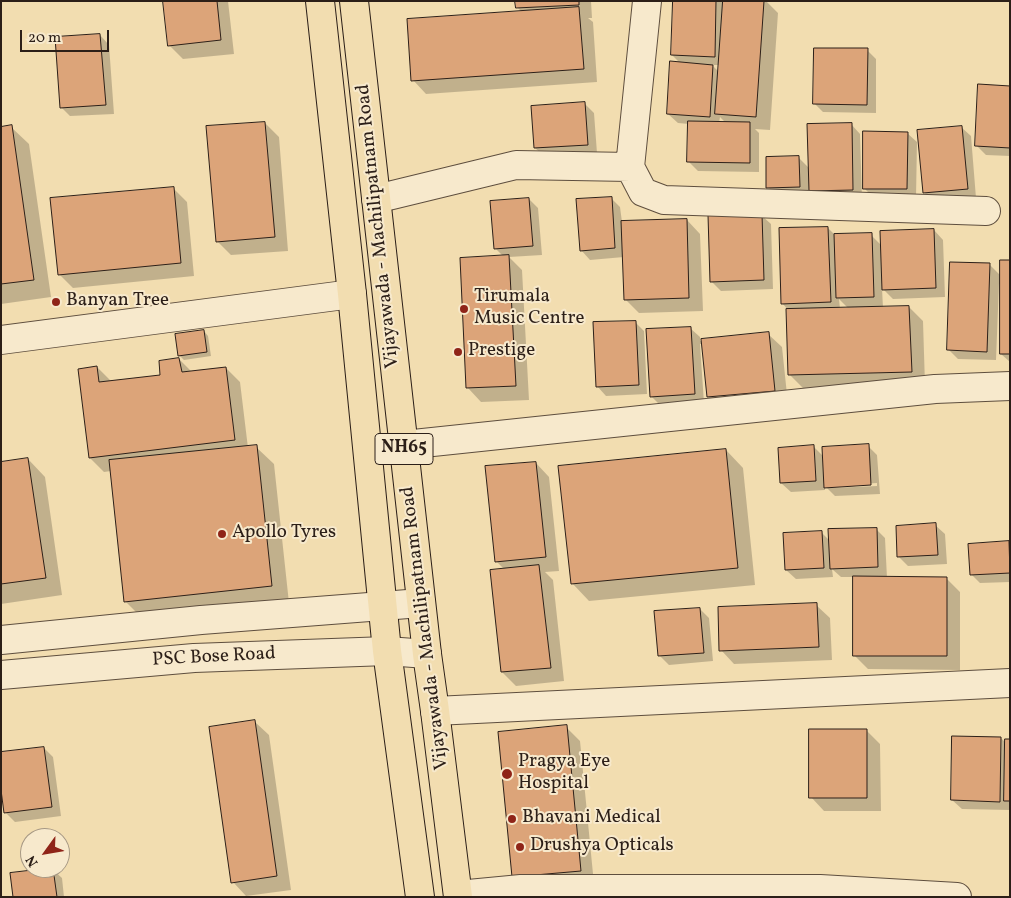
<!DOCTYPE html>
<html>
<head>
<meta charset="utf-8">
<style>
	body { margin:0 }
	#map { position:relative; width:1011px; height:898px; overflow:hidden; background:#f2ddb0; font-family:Vollkorn,serif }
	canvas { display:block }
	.frame { position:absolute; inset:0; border:2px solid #2c1f18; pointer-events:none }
	.north { position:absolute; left:20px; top:828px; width:50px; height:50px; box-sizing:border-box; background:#f7e9cc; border:1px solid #a69884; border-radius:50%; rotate:238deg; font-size:14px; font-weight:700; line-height:20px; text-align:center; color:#2c1f18 }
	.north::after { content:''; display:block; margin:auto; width:18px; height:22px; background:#8f2418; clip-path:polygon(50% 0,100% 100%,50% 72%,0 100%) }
	.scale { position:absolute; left:20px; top:30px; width:89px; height:22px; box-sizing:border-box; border:2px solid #2c1f18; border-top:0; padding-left:6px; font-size:15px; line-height:18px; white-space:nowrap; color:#2c1f18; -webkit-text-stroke:4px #f7e9cc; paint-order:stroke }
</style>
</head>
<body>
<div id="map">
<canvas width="1011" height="898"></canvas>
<div class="frame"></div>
<div class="north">N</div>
<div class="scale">20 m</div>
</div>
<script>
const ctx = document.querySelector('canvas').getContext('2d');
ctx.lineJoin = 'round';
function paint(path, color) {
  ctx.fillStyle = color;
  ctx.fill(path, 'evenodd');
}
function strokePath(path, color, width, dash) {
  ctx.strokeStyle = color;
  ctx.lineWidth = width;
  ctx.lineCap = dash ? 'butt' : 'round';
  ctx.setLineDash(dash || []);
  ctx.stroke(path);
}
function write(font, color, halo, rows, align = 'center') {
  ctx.font = font + ' Vollkorn,serif';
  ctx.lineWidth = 4;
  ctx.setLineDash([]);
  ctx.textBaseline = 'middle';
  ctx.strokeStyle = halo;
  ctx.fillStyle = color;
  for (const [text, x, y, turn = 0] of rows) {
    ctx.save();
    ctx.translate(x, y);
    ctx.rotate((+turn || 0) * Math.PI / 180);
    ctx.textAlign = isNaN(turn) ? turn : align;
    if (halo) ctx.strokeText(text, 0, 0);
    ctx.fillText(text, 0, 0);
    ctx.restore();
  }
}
const shadow = new Path2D(`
	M164,1H228L234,54L183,59L169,45Z
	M517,1H591L592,18H588L593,22L597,82L426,94L413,80L522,12L517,7Z
	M674,1H766L778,13L770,130L755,129L759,133V172L698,171L688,161L689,124L678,123L668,114L681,64L672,55ZM712,65H720L719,72ZM720,117L726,123H719Z
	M100,35L109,45L114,114L70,116L61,107Z
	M867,50L876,59V113L823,112L814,103Z
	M1010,87V156L986,155L976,145Z
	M585,104L594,113L597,153L545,157L535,148Z
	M265,123L279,137L288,251L231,255L217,241Z
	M851,124L860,134L862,199L820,200L809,189V195L777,196L768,187L798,157L810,169Z
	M11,127L29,144L51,297L1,304V128Z
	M961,127L971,136L976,198L933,202L924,192Z
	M907,133L917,142L916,198H874L864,188Z
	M173,188L187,202L194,276L73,288L59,274Z
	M611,198L620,207L622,222L687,220L700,234L703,311L639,313L625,299L624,257L590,260L581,250Z
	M529,199L538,208L542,255L509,257L522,270L529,400L481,402L468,388L504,257L495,248Z
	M761,215L771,224L773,289L721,291L711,281Z
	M828,228L835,235H871L882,246L934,230L943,240L945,297L893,299L882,288L883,308L909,307L923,321L925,385L803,388L789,374V311L782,303ZM839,299L849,309H840Z
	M1010,261V362L1001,354V284H999L996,360L958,359L948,349L990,265L1001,276Z
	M635,322L644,331L647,394L606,396L597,386Z
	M690,328L700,337V341L768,334L782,347L788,404L722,411L708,397L702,344H700L704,403L660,405L651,396Z
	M204,331L208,336L211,356L184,360L179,355Z
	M179,359L192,372L226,368L240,382L248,448L256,447L274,464L289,603L143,619L125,601L111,471L104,472L90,458L97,367L111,381L162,376Z
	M868,446L877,455L880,494L835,496L825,486V490L791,492L781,483L814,447L824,457ZM877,483V486L832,488V486Z
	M726,450L743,468L755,585L589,601L572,583Z
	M28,459L45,477L62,595L1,604V463Z
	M536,463L549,477L559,571L545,572L553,580L564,681L516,686L502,672L504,569L496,561Z
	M935,525L945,534L947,564L908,566L899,557Z
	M876,529L885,538L887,578H946L960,592V670L868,669L854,655V577H841L832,569L833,577L796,579L786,570L821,532L830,541Z
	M1009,543L1010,582L980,583L971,574Z
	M816,605L830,618L832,660L734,664L721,650Z
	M700,609L709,618L713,661L669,665L659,655Z
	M255,722L269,735L291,890L246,896L233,882Z
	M566,727L580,741L594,884L513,876Z
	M867,731L880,744L881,811H824L811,797Z
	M1001,738L1006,743L1010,740L1009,810L962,809L952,800Z
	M44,748L53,757L61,816L15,822L6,813Z
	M52,869L62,878L64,897H15Z`);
const building = new Path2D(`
	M163,1H217L221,40L168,46Z
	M515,1H579V5L516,8Z
	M673,1H716L715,57L671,55Z
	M723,1H764L756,117L715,114Z
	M579,7L584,69L411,81L407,19Z
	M100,34L106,105L60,108L55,37Z
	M814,48H868L867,105L813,104Z
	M670,61L713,65L710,117L667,114Z
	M978,84L1010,86V148L975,146Z
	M585,102L588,145L534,148L531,106Z
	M688,121L750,122V163L687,162Z
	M265,122L275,237L216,242L206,126Z
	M852,123L853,190L809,191L807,124Z
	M12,125L34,280L1,284V127Z
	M962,126L968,189L923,193L917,130Z
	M863,131L908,132L907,189H863Z
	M799,156L800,187L766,188V157Z
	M174,187L181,263L58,275L50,198Z
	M612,197L615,248L580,251L576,199Z
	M529,198L533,246L494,249L490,201Z
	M762,214L764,280L710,282L708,215Z
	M687,219L689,298L624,300L621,221Z
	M828,227L831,302L781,304L779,228Z
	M934,229L936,288L882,290L880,231Z
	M872,233L874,297L836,298L834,234Z
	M509,255L516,386L466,388L460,258Z
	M1000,260H1010V354H1000Z
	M950,262L990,263L987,352L947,350Z
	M909,306L912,372L788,375L786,309Z
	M636,321L639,385L596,387L593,322Z
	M691,327L695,394L650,397L646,329Z
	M204,330L207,352L178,356L175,334Z
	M769,332L775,391L707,397L701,339Z
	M179,358L182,372L226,367L235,440L89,458L78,369L97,366L99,382L160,375L159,361Z
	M869,444L871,485L824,488L822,447Z
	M257,445L272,586L124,602L109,460Z
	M814,445L816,481L780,483L778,448Z
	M726,449L738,568L571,584L558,466Z
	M28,458L46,578L1,584V462Z
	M536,462L546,557L495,562L485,466Z
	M936,523L938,555L897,557L896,526Z
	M877,528L878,567L830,569L828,529Z
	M822,531L824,568L785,570L783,533Z
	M1009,541L1010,573L970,575L968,544Z
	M539,565L551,668L501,672L490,570Z
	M853,576L947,577V656H853Z
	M817,603L819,647L719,651L718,607Z
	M700,608L704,653L658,656L654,611Z
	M255,720L277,876L231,883L209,727Z
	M567,725L581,871L512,877L498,732Z
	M809,729H867V798H809Z
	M952,736L1001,737L1000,802L951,800Z
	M1005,739H1010V801H1004Z
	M44,747L52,807L4,813L1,790V752Z
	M53,868L57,897H13L10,873Z`);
const minor = new Path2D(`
	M647,1L630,167L643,192L664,200L986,211
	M376,199L516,165L630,167
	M1,340L352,294
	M404,445L935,389L1010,386
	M435,711L1010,683
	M458,895L521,889H820L957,897`);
const tertiary = new Path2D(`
	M1,640L201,620L421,603
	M1,675L194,658L387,651L427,654`);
const trunk = new Path2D(`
	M320,1L352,294L387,651L420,897
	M354,1L427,654L435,711L458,897`);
const markers = [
	[56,302,5,"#8f2418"],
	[464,309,5,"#8f2418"],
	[458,352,5,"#8f2418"],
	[222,534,5,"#8f2418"],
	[507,774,6,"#8f2418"],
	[512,819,5,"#8f2418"],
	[520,847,5,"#8f2418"]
];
const shields = [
	[404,449,58]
];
const shieldNames = [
	["NH65",404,449]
];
const streetNames = [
	["Vijayawada - Machilipatnam Road",379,226,-96],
	["Vijayawada - Machilipatnam Road",426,628,-97],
	["PSC Bose Road",214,658,-3]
];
const poiNames = [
	["Tirumala",474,298],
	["Music Centre",474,320],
	["Banyan Tree",66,302],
	["Prestige",468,352],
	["Apollo Tyres",232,534],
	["Pragya Eye",518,763],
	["Hospital",518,785],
	["Bhavani Medical",522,819],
	["Drushya Opticals",530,847]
];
paint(shadow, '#0003');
paint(building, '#dca479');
strokePath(building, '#2c1f18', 1);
strokePath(minor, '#5e4e3e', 30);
strokePath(tertiary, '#5e4e3e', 30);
strokePath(trunk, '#2c1f18', 30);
strokePath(minor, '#f7e9cc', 28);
strokePath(tertiary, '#f7e9cc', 28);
strokePath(trunk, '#f2ddb0', 28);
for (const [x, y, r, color] of markers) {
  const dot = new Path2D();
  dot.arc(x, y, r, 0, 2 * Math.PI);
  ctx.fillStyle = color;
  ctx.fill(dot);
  strokePath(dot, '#f7e9cc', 2);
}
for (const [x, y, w] of shields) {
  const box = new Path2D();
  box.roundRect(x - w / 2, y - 15.5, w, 31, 4);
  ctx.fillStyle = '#f7e9cc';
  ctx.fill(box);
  strokePath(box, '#2c1f18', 1);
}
write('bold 18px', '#2c1f18', null, shieldNames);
write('19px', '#2c1f18', '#f7e9cc', streetNames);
write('19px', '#2c1f18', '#f7e9cc', poiNames, 'left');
</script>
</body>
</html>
